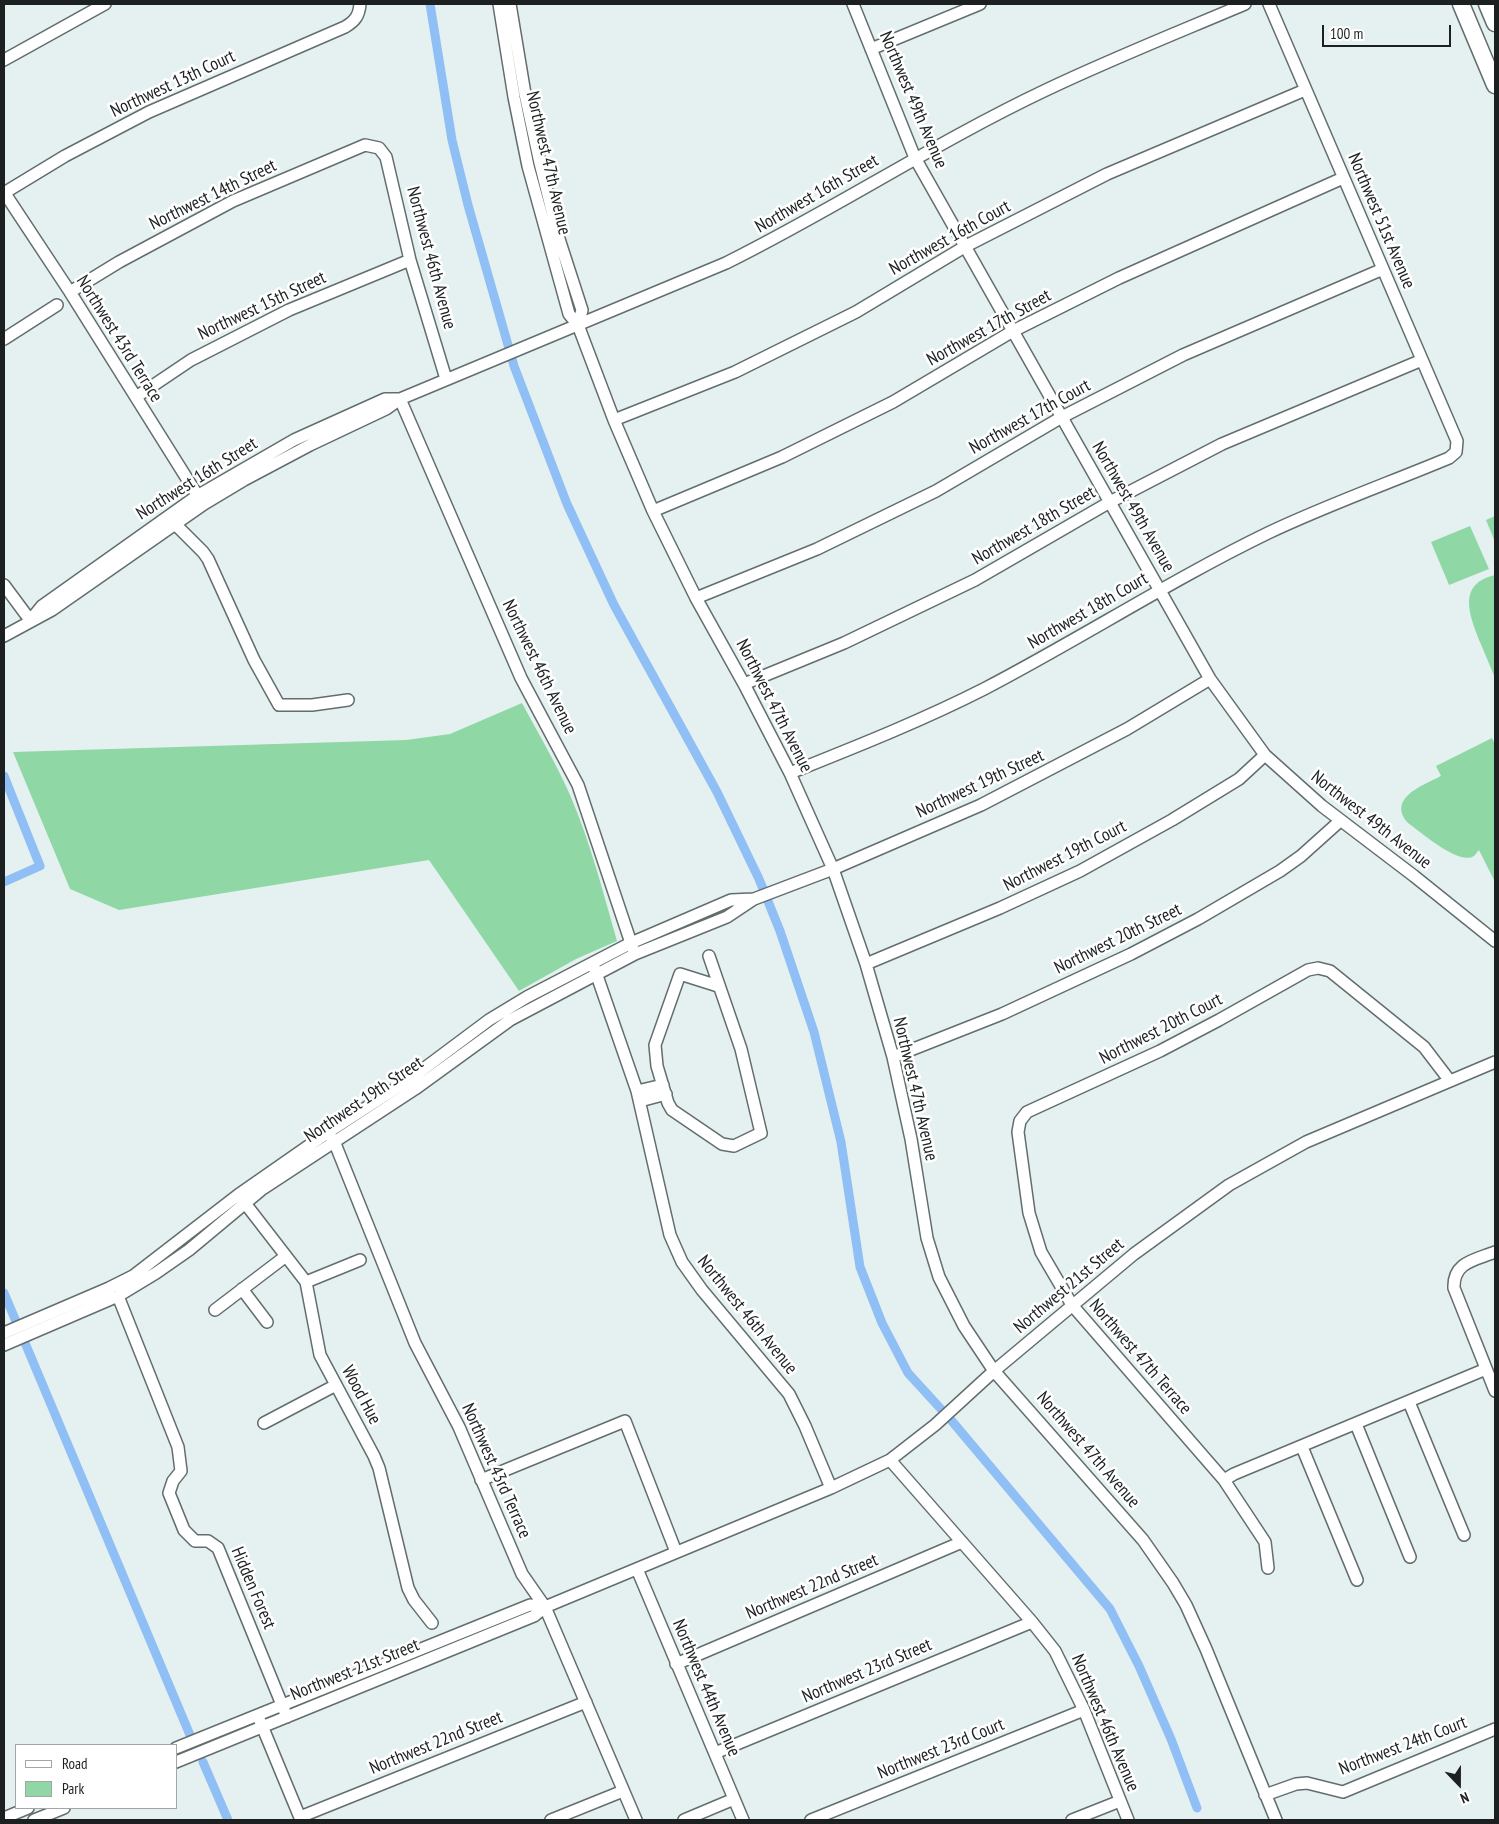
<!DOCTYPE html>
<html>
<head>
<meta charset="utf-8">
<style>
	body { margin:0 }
	#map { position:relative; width:1499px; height:1824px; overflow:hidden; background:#e5f1f1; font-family:"PT Sans Narrow",sans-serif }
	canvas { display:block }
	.frame { position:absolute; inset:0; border:5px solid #1c2021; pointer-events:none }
	.legend { position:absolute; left:15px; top:1744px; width:162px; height:65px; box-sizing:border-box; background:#fff; border:1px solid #a4a6a6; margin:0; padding:6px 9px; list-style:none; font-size:15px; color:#1c2021 }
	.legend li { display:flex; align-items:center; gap:10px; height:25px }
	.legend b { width:25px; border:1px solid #a4a6a6 }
	.north { position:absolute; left:1434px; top:1759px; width:50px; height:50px; -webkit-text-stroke:4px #fff; paint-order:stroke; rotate:158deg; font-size:14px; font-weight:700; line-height:20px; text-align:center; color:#1c2021 }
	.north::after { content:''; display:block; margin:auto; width:18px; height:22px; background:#1c2021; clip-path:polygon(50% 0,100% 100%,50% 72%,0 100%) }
	.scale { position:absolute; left:1322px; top:25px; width:129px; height:22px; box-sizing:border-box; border:2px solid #1c2021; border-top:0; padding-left:6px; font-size:15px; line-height:18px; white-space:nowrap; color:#1c2021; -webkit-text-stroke:4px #fff; paint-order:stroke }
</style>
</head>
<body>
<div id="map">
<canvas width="1499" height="1824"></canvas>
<div class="frame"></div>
<ul class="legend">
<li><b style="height:6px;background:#fff"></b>Road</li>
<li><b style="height:14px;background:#8fd8a5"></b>Park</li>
</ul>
<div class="north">N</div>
<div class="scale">100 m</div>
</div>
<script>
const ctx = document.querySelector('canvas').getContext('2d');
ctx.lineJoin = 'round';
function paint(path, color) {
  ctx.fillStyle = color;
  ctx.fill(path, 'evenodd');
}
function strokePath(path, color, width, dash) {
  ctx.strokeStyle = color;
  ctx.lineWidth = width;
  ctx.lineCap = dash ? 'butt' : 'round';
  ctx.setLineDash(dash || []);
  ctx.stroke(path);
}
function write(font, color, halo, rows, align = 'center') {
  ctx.font = font + ' "PT Sans Narrow",sans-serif';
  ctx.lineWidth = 5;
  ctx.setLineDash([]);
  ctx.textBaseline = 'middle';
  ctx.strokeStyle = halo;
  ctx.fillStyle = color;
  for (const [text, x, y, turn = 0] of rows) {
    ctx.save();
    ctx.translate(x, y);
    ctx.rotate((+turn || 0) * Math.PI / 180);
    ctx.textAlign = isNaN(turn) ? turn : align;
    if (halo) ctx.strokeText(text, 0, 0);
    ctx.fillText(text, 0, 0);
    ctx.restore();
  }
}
const green = new Path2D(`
	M1495,516V542L1486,520Z
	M1470,526L1489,569L1449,585L1431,542Z
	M1495,575V678C1490,666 1485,654 1480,642C1470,616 1456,584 1495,575Z
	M522,703C538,733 556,763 570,795C590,841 603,892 617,941L576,959L519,991L429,860L119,910L70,889L13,752L406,740L450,734Z
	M1492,738L1495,744V882L1479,850C1477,852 1476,854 1474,856C1459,866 1421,832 1408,823C1386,798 1424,785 1441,776L1436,766Z`);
const canal = new Path2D(`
	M430,4L452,140L468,205L514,366L567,504L614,605L717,792L759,879L780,931L814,1032L841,1142L860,1267L882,1323L908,1373L951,1420L1110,1609L1139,1666L1171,1739L1197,1808
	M4,776L40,866L4,882
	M4,1293L190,1735
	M203,1762L228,1820`);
const minor = new Path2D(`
	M499,4L514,97L528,166L569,314L578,325L614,420L653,511L696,598L744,684L790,773L833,869L866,964L893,1057L911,1139L927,1238L939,1277L964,1326L994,1371L1143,1540L1173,1583L1186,1605L1206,1649L1276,1820
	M510,4L525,94L540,163L559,239L582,310L578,325
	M853,4L915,158L1210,679L1265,755L1322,806L1414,876L1495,941
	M871,49L980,4
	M4,60L105,4
	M4,192L70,292L201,501
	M4,193L65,156L149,112L345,27C355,21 359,16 360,4
	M70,292L119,262L233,201L365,145L379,148L386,157L410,260L446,379
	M4,339L57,305
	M136,397L191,360L289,310L410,260
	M400,399L521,678L578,785L633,949
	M614,420L735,372L856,312L966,246L1107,174L1305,90
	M653,511L782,457L893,402L1013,331L1119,278L1343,178
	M171,520L203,552L208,559L254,660L279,705H312L348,700
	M4,585L30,620
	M696,598L817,549L936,491L1062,417L1183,355L1383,269
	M33,617L42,606L197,496L294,440L385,399H400
	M4,636L52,610L204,504L244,480L310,445L386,409L400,399L726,263C835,209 936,142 1046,90C1111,59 1179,32 1245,4
	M744,684L844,643L975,580L1110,502L1222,444L1422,360
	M790,773C855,747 921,721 984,689C1080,639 1171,580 1268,533C1327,505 1389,483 1449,458L1456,452L1457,441L1269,4
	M709,956L741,1049L761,1133L734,1146L722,1144L672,1110L668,1103L657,1066L655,1045L680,974L718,986
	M866,964L1000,908L1080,871L1172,820L1239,779L1265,755
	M594,967L637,1091L670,1235L682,1262L702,1290L789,1394L805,1426L831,1488
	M893,1057L1002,1014L1131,954L1198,919L1280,871L1301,856L1340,821
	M637,1091L663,1085
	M640,1101L666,1094
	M330,1136L334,1141L415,1343L459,1427L522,1574L545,1607L636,1820
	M241,1198L306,1282L320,1355L374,1456L379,1468L408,1588L414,1600L432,1623
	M1495,1252C1475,1260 1453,1262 1454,1288L1495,1391
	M306,1282L360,1260
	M242,1289L267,1322
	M118,1296L178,1447L181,1471L173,1481L169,1493L184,1530L195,1541H208L218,1548L287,1717
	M215,1310L286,1256
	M4,1333L109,1288L133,1276L238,1195L327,1133L406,1082L489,1020L527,997L631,943L731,900L754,899
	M4,1345L118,1296L156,1273L189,1250L261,1190L415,1089L510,1020L635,954L727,917L754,899L833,869L981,805L1127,729L1210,679
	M1409,1402L1464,1535
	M264,1423L336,1385
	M1356,1424L1410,1557
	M1302,1447L1357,1580
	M890,1460L1032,1622L1055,1651L1084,1710L1128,1820
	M481,1480L625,1421L676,1552
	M1224,1480L1234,1474L1486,1369
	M1268,1568L1265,1542L1224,1480L1072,1305L1041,1252L1029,1213L1018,1132L1020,1121L1027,1112L1160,1051L1219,1020L1308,970L1318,968L1330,971L1424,1047L1450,1081
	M637,1569L743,1820
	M676,1664L962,1542
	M260,1721L301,1820
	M176,1748L530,1605L545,1607
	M715,1753L1032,1622
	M176,1762L534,1616L545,1607L831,1488L890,1460L935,1425L994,1371L1134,1254L1229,1185L1306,1142L1495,1062
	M1265,1795L1296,1784L1307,1783L1343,1792L1495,1729
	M300,1817L586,1702
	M4,1818L28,1808
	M34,1820L64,1808
	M551,1820L623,1791
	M684,1820L734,1799
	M811,1820L1084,1710
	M1072,1820L1120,1801`);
const highway = new Path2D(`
	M1461,4L1495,85
	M1487,4L1495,23`);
const streetNames = [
	["Northwest 13th Court",173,84,-25],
	["Northwest 49th Avenue",913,100,67],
	["Northwest 47th Avenue",548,163,77],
	["Northwest 16th Street",817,194,-30],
	["Northwest 14th Street",213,195,-26],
	["Northwest 51st Avenue",1381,221,67],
	["Northwest 16th Court",950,238,-29],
	["Northwest 46th Avenue",431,258,75],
	["Northwest 15th Street",262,306,-25],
	["Northwest 17th Street",989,328,-29],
	["Northwest 43rd Terrace",119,339,58],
	["Northwest 17th Court",1030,417,-29],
	["Northwest 16th Street",197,479,-32],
	["Northwest 49th Avenue",1133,507,60],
	["Northwest 18th Street",1034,526,-30],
	["Northwest 18th Court",1088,611,-30],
	["Northwest 46th Avenue",539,667,64],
	["Northwest 47th Avenue",774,706,63],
	["Northwest 19th Street",980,784,-25],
	["Northwest 49th Avenue",1371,820,38],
	["Northwest 19th Court",1065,856,-27],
	["Northwest 20th Street",1118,939,-26],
	["Northwest 20th Court",1161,1029,-27],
	["Northwest 47th Avenue",915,1089,77],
	["Northwest 19th Street",364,1100,-34],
	["Northwest 21st Street",1069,1286,-40],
	["Northwest 46th Avenue",747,1315,51],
	["Northwest 47th Terrace",1140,1357,49],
	["Wood Hue",361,1395,62],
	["Northwest 47th Avenue",1088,1450,49],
	["Northwest 43rd Terrace",496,1471,66],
	["Northwest 22nd Street",812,1587,-23],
	["Hidden Forest",253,1588,67],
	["Northwest 21st Street",355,1670,-22],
	["Northwest 23rd Street",867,1671,-23],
	["Northwest 44th Avenue",706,1688,67],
	["Northwest 46th Avenue",1105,1723,67],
	["Northwest 22nd Street",436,1743,-22],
	["Northwest 24th Court",1403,1746,-21],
	["Northwest 23rd Court",941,1749,-22]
];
paint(green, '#8fd8a5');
strokePath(canal, '#8fbff4', 9);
strokePath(minor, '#636d6e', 14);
strokePath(highway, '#636d6e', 19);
strokePath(minor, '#fff', 11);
strokePath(highway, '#fff', 16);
write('18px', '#1c2021', '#fff', streetNames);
</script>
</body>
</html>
